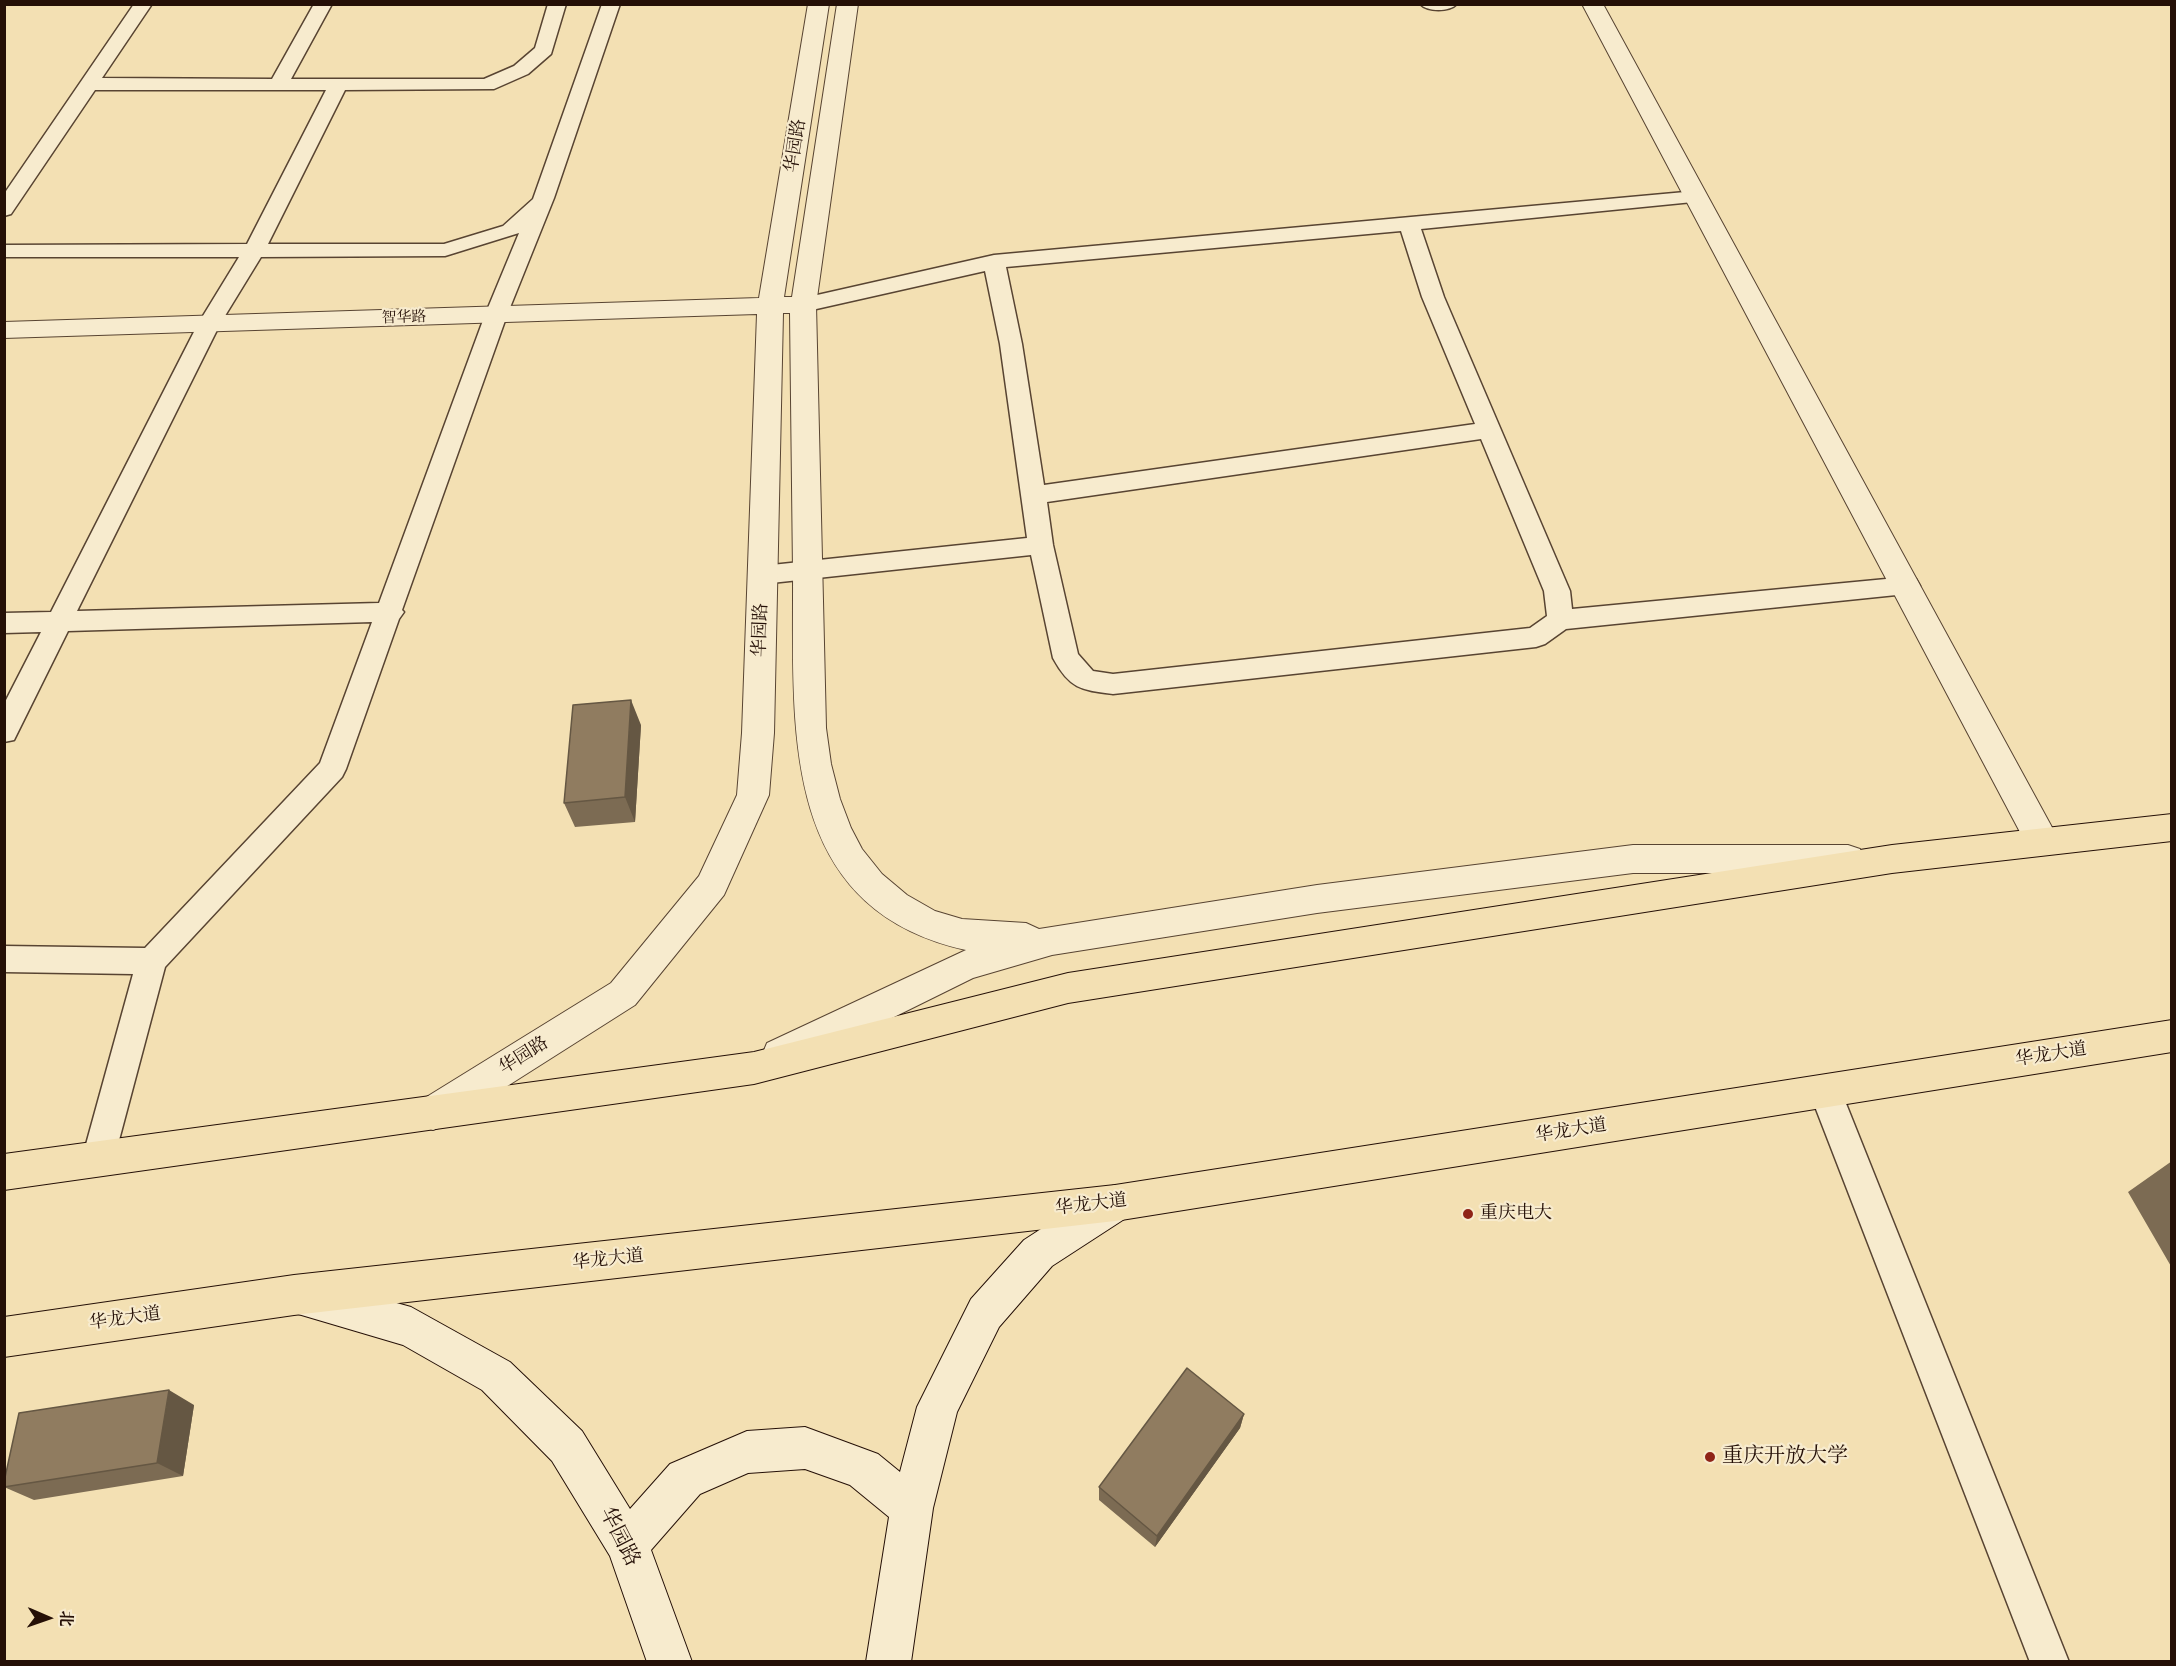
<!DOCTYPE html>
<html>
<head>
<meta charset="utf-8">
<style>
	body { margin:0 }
	#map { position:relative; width:2176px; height:1666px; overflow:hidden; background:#f3e0b3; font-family:Alegreya,"Noto Serif SC",serif }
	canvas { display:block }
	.frame { position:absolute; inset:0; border:6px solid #251007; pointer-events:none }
	.north { position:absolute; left:18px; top:1588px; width:60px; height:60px; -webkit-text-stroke:4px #f7ebce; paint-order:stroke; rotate:92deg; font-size:16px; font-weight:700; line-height:24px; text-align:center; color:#251007 }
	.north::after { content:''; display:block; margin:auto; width:21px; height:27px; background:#251007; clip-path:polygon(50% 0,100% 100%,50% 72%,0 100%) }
</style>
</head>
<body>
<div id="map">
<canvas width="2176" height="1666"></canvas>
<div class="frame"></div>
<div class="north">北</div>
</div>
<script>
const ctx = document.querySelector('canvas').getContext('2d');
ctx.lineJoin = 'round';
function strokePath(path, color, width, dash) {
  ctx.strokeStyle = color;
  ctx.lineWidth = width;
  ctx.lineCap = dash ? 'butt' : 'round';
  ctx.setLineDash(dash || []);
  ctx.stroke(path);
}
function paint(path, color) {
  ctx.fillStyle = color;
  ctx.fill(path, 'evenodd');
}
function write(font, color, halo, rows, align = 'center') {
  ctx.font = font + ' Alegreya,"Noto Serif SC",serif';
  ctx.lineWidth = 4.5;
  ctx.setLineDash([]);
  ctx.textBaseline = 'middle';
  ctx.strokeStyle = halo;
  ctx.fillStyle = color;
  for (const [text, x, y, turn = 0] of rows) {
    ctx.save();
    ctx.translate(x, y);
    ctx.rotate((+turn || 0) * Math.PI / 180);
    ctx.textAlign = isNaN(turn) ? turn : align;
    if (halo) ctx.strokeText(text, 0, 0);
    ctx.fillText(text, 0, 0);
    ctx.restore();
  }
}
const lane = new Path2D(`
	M134,4H152L102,78L272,79L314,4H332L291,79H484L514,66L535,48L548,4H566L551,54L528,74L494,89L345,90L268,244H444L503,226L533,199L602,4H620L554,198L507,315L402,610L404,612L399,619L346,769L342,777L165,967L114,1159L110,1170L98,1174L86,1170L82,1159L133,974L4,972V946L145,948L320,763L372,622L68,631L14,740L4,742V704L41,632L4,633V613L51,612L198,324L239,257H4V245L247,244L326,90H95L11,214L4,216V194ZM519,233L485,315L379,603L77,611L220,324L261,257L445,256Z
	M1420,4H1457C1449,12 1428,12 1420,4Z
	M1696,191L1703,193L1706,197L1703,201L1421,229L1444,297L1570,591L1572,609L1907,577L1916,579L1920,586L1916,593L1566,629L1545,644L1536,647L1113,694C1081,690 1070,689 1053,658L1031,555L762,584L753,581L749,575L753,569L762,566L1027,538L1000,344L985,271L803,312L795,310L792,305L795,300L994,255ZM1401,231L1422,297L1475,424L1044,485L1022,344L1006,267ZM1481,439L1544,591L1547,616L1530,628L1113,674L1093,671L1078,654L1053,545L1047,502Z
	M1825,1077L1836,1081L1841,1091L2069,1662H2030L1809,1091L1814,1081Z`);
const street = new Path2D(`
	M808,4H829L784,297H792L837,4H858L816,305L826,728L831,764L840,799L851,828L862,849L882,874L907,895L935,911L962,919L1026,923L1039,929L1317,885L1633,845H1848L1860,849L1865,859L1860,869L1848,873H1633L1317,913L1052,955L973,978L793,1067L780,1071L767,1067L762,1055L767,1043L966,950C776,908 794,724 793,572C792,486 791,399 790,313H783L774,733L769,795L724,895L635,1005L446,1125L433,1130L420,1125L414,1113L420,1101L611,983L699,876L737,795L742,733L757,314L4,338V322L759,298Z
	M1582,4H1603L2054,831L2059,841L2054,851L2042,855L2030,851Z`);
const secondary = new Path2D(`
	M1115,1185L1129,1190L1134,1203L1129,1216L1052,1266L999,1327L957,1412L933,1508L911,1662H866L889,1517L850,1485L805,1469L748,1473L700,1494L651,1550L692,1662H647L610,1556L552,1461L482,1390L403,1345L288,1311L282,1297L288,1283L302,1277L411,1307L510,1362L582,1431L630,1509L670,1464L747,1431L805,1427L878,1454L900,1472L917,1407L971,1299L1024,1240L1101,1190Z`);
const primary = new Path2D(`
	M2172,814V841L1892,873L1068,1003L754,1084L4,1190V1154L754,1052L1068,973L1892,845Z
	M2172,1020V1052L1115,1221L294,1315L4,1357V1317L294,1275L1115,1185Z`);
const wall = new Path2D(`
	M641,725L635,822L575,827L564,803Z
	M2172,1161V1268L2128,1192Z
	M194,1405L183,1476L34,1500L4,1487V1482Z
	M1244,1414L1240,1428L1155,1547L1099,1500V1487Z`);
const shadedWall = new Path2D(`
	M631,700L641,725L635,822L625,797Z
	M169,1390L194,1405L183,1476L157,1463Z
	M1244,1414L1240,1428L1155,1547L1157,1536Z`);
const building = new Path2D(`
	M631,700L625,797L564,803L573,705Z
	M1187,1368L1244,1414L1157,1536L1099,1487Z
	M169,1390L157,1463L4,1487V1482L19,1413Z`);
const markers = [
	[1468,1214,6,"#8f2418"],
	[1710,1457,6,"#8f2418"]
];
const farStreetnames = [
	["智华路",404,318,-2]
];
const streetNames = [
	["华园路",796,146,-81],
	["华园路",761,630,-88],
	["华龙大道",2051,1055,-9],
	["华园路",524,1056,-32],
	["华龙大道",1571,1131,-9],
	["华龙大道",1091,1205,-7],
	["华龙大道",608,1260,-6],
	["华龙大道",125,1319,-8]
];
const poiNames = [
	["重庆电大",1480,1214]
];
const nearPoinames = [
	["重庆开放大学",1722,1457]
];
const nearStreetnames = [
	["华园路",619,1537,63]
];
strokePath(lane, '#584432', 3);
strokePath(street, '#584432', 2);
strokePath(secondary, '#251007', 2);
strokePath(primary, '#251007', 2);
paint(lane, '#f7ebce');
paint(street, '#f7ebce');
paint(secondary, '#f7ebce');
paint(primary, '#f3e0b3');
paint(wall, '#7c6b53');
paint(shadedWall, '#655743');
paint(building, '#907c60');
strokePath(building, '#655743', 1.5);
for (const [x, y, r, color] of markers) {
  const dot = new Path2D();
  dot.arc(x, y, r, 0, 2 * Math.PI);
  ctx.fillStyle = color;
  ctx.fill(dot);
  strokePath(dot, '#f7ebce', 2);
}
write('15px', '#251007', '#f7ebce', farStreetnames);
write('18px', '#251007', '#f7ebce', streetNames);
write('18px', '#251007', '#f7ebce', poiNames, 'left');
write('21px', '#251007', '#f7ebce', nearPoinames, 'left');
write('21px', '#251007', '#f7ebce', nearStreetnames);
</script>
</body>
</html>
